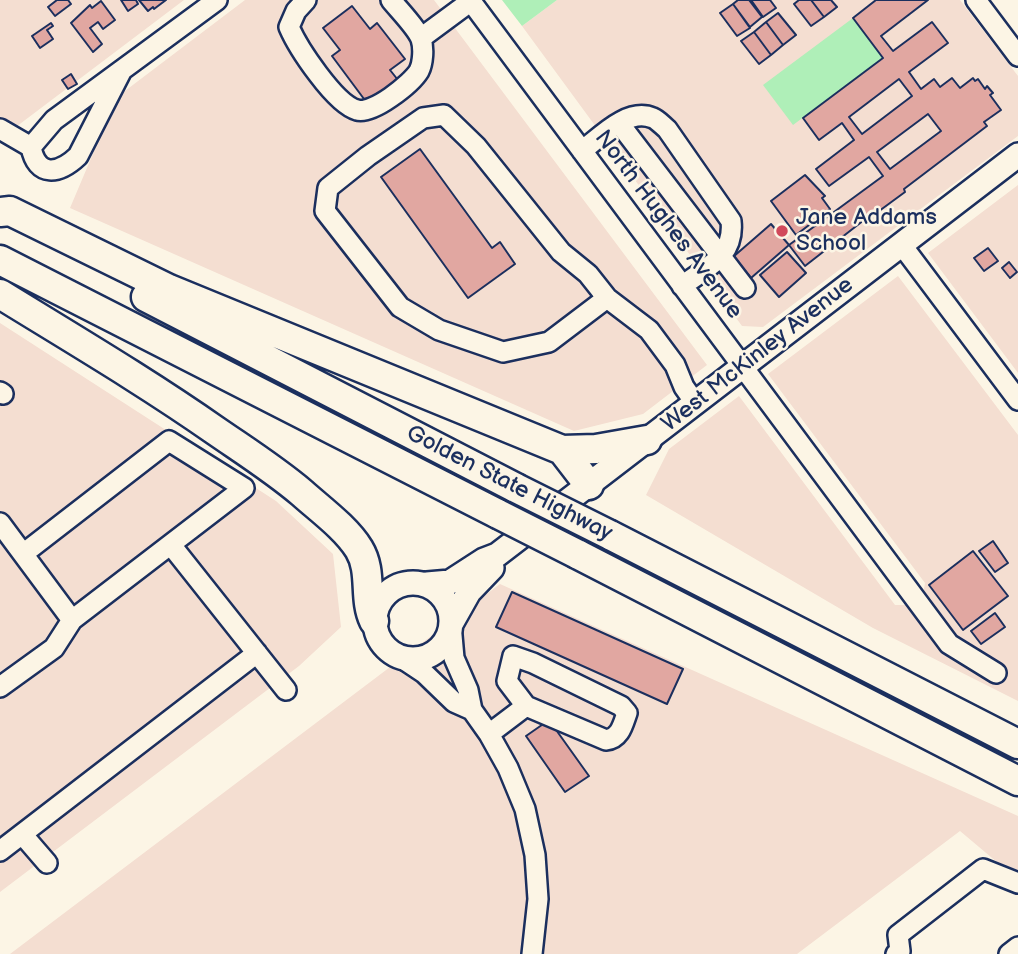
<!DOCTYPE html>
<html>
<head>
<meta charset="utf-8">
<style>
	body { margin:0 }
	canvas { display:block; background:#fcf5e5 }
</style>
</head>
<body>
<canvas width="1018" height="954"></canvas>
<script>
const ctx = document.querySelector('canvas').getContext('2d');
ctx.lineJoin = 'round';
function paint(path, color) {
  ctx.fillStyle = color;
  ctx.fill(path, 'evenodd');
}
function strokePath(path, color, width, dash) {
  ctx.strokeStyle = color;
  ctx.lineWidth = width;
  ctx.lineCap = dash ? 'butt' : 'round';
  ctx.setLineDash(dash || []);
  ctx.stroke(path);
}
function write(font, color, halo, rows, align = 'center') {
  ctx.font = font + ' "Balsamiq Sans",sans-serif';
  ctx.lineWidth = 5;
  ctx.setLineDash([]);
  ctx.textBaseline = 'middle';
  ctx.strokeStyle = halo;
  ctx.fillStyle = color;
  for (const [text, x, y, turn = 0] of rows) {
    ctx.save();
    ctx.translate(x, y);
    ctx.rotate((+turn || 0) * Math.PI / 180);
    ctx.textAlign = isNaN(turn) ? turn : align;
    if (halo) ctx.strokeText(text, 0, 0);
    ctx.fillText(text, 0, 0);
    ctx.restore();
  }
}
const built = new Path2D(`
	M0,0H184L0,139Z
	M245,0H434L707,365L643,414L574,431L70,208L117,97Z
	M557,0H960L1018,76V136L763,327L742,326L522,26Z
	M1018,185V373L928,253Z
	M898,276L1018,435V701L873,628L646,495L669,449L739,396L895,605H911L923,594L925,583L768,374Z
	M0,323L276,501L333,554L341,627L299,666L0,892Z
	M500,584L1018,816V870L998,863L960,831L797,954H10Z`);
const green = new Path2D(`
	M502,0H557L522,26Z
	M853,18L883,58L793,125L763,85Z`);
const building = new Path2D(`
	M57,0H68L71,4L55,16L48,7Z
	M121,0H136L138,4L128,11Z
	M139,0H166L154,9L153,7L148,11Z
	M738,0H749L762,17L750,27L733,4Z
	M751,0H770L776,8L763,17Z
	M799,0H811L824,17L811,26L794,4Z
	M811,0H831L837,7L824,17Z
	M876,0H928L881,36L893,51L932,22L948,43L909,72L921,89L934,79L940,87L952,78L960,88L973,78L975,81L978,79L985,89L987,86L993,93L990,95L1001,110L984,122L987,126L904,189L905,192L875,214L873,213L805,266L789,245L883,176L869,157L829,186L816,169L854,140L842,123L819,140L803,118L883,58L853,18ZM899,79L912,96L862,134L849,117ZM928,114L941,131L890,169L877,152Z
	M101,1L115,20L103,29L98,22L90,28L102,44L93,52L71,23L90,5L92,8Z
	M733,4L750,28L737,36L720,13Z
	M352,6L370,29L377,23L405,59L390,70L398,80L367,103L332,56L340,50L323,28Z
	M778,13L796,35L783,45L766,22Z
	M766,22L783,45L771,55L754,32Z
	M51,23L53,26L47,30L53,39L40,48L32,36Z
	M754,32L771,55L759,64L741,41Z
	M71,74L77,84L68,89L62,80Z
	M420,149L492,248L500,242L515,264L468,298L381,177Z
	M805,175L825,196L822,198L830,209L796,235L771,201Z
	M771,224L789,245L751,278L733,257Z
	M988,248L998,261L984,271L974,258Z
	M787,252L806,273L779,297L760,275Z
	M1009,262L1017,272L1010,278L1002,268Z
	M993,541L1008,563L995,572L979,551Z
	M973,551L1008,596L963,630L929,585Z
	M512,592L683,669L667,704L496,627Z
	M995,613L1005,627L981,644L971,631Z
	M549,720L589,776L565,792L526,736Z`);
const minor = new Path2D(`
	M306,0L296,11L289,27C298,48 335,104 357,110C372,115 411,84 419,71C423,63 424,48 421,39C417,28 399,10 391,0
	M470,0L949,644L996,673
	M976,0L1018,56
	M421,38L471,1
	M121,72L78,156C59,174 37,178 31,147L54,120L217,0
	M619,123L745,288
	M0,129L31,147
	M582,151C600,137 628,107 653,118C658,120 663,126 667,129L731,221C735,256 707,267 682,286
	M901,244L1018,400
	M607,298L549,342L503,352L439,330L400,307L325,211L328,188L368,156L423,118L444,115L476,146L561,252L588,274L607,298L649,330L675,365L684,387L696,404
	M0,392L3,394
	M0,523L23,554
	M171,545L286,690
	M451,624L454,658L468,690L472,710
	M400,657L424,673L454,702L472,710L489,734L508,768L525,809L535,855L538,899L532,954
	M0,687L54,648L72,620L244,488L169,441L23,554L72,620
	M489,734L526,706L606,740C620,739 623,724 627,713L621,706L533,663L513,656L507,681L526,706
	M22,834L47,863
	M0,851L257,653
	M896,954L900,951L898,935L983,869L1018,883
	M1009,954L1018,947`);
const major = new Path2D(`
	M375 621a38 38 0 1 1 76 0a38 38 0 1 1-76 0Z
	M427,584L450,582L484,560L497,555L1018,155
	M451,624L469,592L492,568`);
const highway = new Path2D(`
	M0,212L10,211L169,289L562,450L596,449L647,440
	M0,260L498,514
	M0,294C73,339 146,382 216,431C245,451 275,470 302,493C321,510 346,528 359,549C373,572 363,598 374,621
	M146,297L516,488
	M562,450L589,485
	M610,535L1018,744
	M577,554L1018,781`);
const highwayBridge = new Path2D(`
	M516,488L610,535
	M498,514L577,554`);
const markers = [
	[782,231,7,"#d1495b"]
];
const poiNames = [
	["Jane Addams",796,218],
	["School",796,244]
];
const streetNames = [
	["North Hughes Avenue",668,225,53],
	["West McKinley Avenue",758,355,-38],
	["Golden State Highway",509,484,27]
];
paint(built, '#f4ded1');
paint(green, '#afefb8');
paint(building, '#e1a7a1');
strokePath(building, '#1b2f5e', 2);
strokePath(minor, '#1b2f5e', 24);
strokePath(major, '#1b2f5e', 28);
strokePath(highway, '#1b2f5e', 33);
strokePath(minor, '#fcf5e5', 19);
strokePath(major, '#fcf5e5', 23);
strokePath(highway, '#fcf5e5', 28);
strokePath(highwayBridge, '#1b2f5e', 33, []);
strokePath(highwayBridge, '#fcf5e5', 28);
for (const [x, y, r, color] of markers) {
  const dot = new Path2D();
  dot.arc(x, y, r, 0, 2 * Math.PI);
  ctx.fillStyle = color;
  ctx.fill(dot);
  strokePath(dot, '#fcf5e5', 2.5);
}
write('23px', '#1b2f5e', '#fcf5e5', poiNames, 'left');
write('23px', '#1b2f5e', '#fcf5e5', streetNames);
</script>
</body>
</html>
